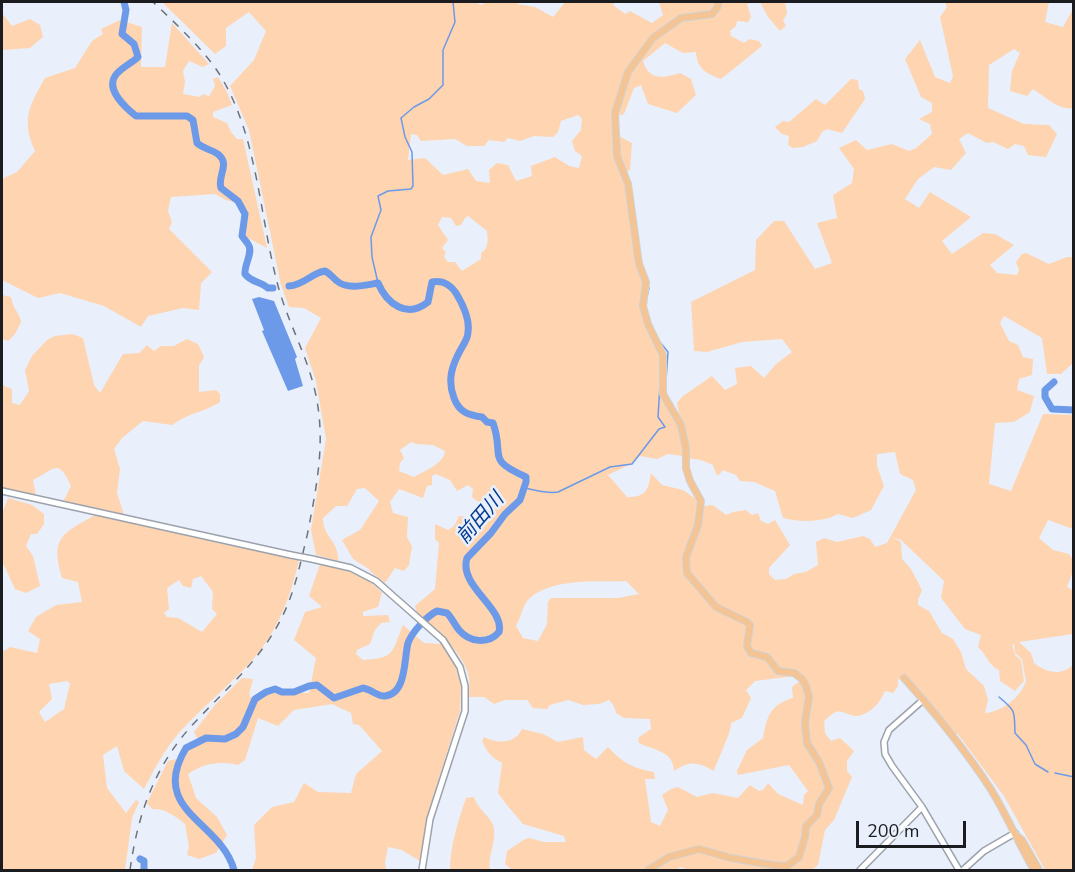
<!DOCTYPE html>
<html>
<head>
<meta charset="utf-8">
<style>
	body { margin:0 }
	#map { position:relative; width:1075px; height:872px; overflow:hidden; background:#e9f0fb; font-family:"Nunito Sans",sans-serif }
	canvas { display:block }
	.frame { position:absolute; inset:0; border:3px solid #1a1c20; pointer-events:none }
	.scale { position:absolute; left:856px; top:821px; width:110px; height:27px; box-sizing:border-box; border:3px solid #1a1c20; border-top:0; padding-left:8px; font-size:18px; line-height:21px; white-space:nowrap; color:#1a1c20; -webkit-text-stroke:4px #e9f0fb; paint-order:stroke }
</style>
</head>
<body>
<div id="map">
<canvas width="1075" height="872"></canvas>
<div class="frame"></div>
<div class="scale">200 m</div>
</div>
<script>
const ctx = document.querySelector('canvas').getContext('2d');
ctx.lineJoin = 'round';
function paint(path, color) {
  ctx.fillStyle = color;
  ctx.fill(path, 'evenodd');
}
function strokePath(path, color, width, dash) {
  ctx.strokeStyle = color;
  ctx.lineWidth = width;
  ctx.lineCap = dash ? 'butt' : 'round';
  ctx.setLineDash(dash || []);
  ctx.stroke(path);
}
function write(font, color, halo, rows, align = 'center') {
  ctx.font = font + ' "Nunito Sans","Noto Sans JP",sans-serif';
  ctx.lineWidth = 5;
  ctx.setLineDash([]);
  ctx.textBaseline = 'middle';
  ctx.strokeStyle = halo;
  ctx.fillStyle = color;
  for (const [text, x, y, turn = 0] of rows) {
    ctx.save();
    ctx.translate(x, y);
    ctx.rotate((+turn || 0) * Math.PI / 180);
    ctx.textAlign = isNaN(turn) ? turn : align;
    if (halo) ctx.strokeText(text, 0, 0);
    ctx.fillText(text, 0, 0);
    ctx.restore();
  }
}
const green = new Path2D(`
	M162,2H474L482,5L485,2H519L517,4L535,7L553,17L565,2H615L613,5L625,14L630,11L652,23L663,15L659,2H755L747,4L751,17L748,22L737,21L736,26L730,31L731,36L744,43L749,39L759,41L762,46L721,79C707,74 697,69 696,52L683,53L665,43L643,61C649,81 663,78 680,73L691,79L696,95L677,113L648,104L641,85L634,88L624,114L613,117V133L632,143L630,170L622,175L643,280L641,304L643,319L660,353L662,364L659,390L663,401L680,428L684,444L683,456L668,454L657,459L640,456L631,464L608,475L627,497C647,497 648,490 651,473L662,485L683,490L699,501L698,518L684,571L690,583L687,561L700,525L704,506L713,505L726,515L733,512L746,510L752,515L758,513L761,521L768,524L775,520L790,545L769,568V574L775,580L786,579L794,574L806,572L818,565L816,542L824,538L837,542L863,536L870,539L875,547L887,543L916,490L913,480L900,474L895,452L877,454V466L884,486L871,510L853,518L838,514C821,523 801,522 783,518L775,491L754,482L740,481L736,475L723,470L719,475L716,474L713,465L701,460L687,458L677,403L683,396L712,376L725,390L737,384L735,368L751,366L764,378L776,364L792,352L782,339L742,342L707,352L694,351L691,302L755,270L756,240L774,221H784L815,269L832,263L817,223L837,218L833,195L852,183L854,169L839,148L856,140L867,150L892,144L909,151L916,148L932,134L930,124L919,119L932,112V103L921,97L905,59L920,40L935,77L950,83L953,76L940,17L947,7L945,2H1049L1045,22L1063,27L1073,9V108C1060,111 1044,96 1033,89L1027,96L1010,91L1012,71L1020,53L1014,49L989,65L988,108L1024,124L1049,125L1057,134L1046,157L1028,155L1024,146L1015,144L1008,149L993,142L987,143L968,133L959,139L966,153L951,170L934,167L918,179L905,199L919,208L930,192L971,217L942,241L952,254L983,233L995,234L1014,245L990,265L997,273L1017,275L1019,270L1016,262L1022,254L1026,253L1049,264L1067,257H1073V363L1061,374H1047L1042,338L1004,316L1000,323L1009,341L1018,345L1023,357L1033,359L1032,375L1019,379L1017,390L1034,396L1030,412L1014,422L995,423L989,484L1011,491L1043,414L1073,415V529L1048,520L1039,538L1053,550L1069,554L1073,560V571L1067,587L1073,590V634L1019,642L1031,653L1034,663C1046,673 1062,676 1073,665V870H1045L1004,796L957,733L955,735L904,677L898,680V686L893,693L885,691C880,703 870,715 856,716C849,716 843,710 836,712C832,713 828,718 824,721L825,733L831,741L840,738L854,751L847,761V771L852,777L834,820L825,830L818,865L812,870H686L682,867L675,870H512L505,864L507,851L525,839L529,838L544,842H566L564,836L523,824L506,804L498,793L502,763C491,757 487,752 482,741L484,737C498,744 515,744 522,729L543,734L558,742L583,737L584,750L596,759L608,747C623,763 632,768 654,772L655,779H645L651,822L660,826L668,810L662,795L671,789L678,787L697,797L713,793L738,798L750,785L759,791L764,789L768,783L778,794L803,805L804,795L808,791L789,765L738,775L737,771L747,750L763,738C767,716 770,705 793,698L792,687L800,681L794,676L755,681L746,690L751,698L742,718L731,723C732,731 717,761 714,771C698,762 690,760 674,771C673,749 652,751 638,742L639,737L651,729L650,719L624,718L616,713L614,706L609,700L599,704L583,705L568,700L550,705L547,709L533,708L527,700H505L494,704L484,697H469C469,691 470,684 469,678C466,655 434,627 417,613L415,606L435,589L439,543L435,539V524L448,530L454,526L459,516C470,517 477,521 488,520L495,503L492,500C483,504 479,504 472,497L473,489L468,485L457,491L450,480L436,474L432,476V485L427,486L423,498L399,489L390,502L393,513L408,517L407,537L412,546L409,565L404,571L395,568L385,583L371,572L369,569L353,559L342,540L360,530L379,501L365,488L357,489L347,506H336L323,518C323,538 339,540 338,561L316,555L311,530L326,439L316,381L305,348L321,318L304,308L289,307L281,285L249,130L230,86L254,60L266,31L249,12L226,28V46L215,54ZM578,115L582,119L581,130L572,141L575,151L582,156L579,168L569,166L555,157L531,166L532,176L516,181L508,165L497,163L489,170L490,183L476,181L468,169L443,175L425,158L408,160L411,134L417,135L421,141L455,139L467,146H484L489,140L504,142L508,138L520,141L534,136L553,137L558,132L561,121ZM468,216L487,231C488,240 489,248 481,253V259L462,271L455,262H448L444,257L446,252L442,248L448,240L438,225L442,217L451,218L456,226L461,225L465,218ZM411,442L416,444L433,445L445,451C444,464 424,471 414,477L399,471L400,463L404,458L400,450ZM892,537L901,540L944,581L941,598L965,629L981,635L978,647C987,655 988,665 999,670L1000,681L1015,691L1024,681L1021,660L1015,655L1012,645L1017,643L1014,645L1015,653L1022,659L1026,681C1021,697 1002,712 985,713L988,700L984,686L966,669L961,652L953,639L942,633L929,611L918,605V600L922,590L911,569L902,559L901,542ZM626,581L639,594L618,598H551L548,602L547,624L538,641L523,638L516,626C520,619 522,610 525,604C542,577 599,582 626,581Z
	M760,2H785L787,13L783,21L786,26L780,31L768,17Z
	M2,13L12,26L30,19L40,25L43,37L30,48L2,50Z
	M120,20L142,27L141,67H165L172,23L209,64L203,67L189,61L183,71L185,82L183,94L200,97L203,94L209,96L215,86L213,79L218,77L227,92L232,105L213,112V117L227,123L231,132L237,139H243L267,248L244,236L245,212L241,204L226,200L215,194L171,197L168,211L172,222L169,229L212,272L201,283L199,310L183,308L148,316L141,327L104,306L60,293L38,298L2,280V179L17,172L35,151C21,120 29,106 45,78L75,68L92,41L103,34L101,29Z
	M851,79L858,80L859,89L863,91L865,99L842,133L827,129L822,132L817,141L803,147L793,148L788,145L789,136L782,134L775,127L783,121L789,122L816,99L825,105Z
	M2,295L11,297C13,309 19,312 21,322L15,334L8,341L2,339Z
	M72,334L83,338L94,385L100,393L123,354L139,353L147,345L154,351L161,346H174L187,339L198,344L204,357L199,366V392L216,390L220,394V402C205,412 188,413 172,425L143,421L122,438L114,449L120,469L117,493L124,515L63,502L71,486C58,457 55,469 33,480L36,496L2,488V385L12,389V403L20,405L29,391L25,370L32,356L47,340L55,336Z
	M8,498L32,505L44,514V524L37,534H31L26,546L33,556L40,586L26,593L15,589L2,561V514Z
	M95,515L299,560C292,591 281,622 262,648C238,680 204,704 178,734C164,750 154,770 144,789L124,771L117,746L103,755L107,788L126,813L136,800L139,802L132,818L125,870H2V652L10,647L37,653L40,639L28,631L36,617L56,605L82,602L78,582L62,578C50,537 62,534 95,515ZM201,576L213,592L212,609L217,614L202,632L178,618L167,617L164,613L169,609L167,588L179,580L183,586L191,588L193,579ZM67,681L70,684L64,709L45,722L39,712L52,699L49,684Z
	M320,564C346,570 364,572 382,593L378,607L363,612V616L388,615L390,622L381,623L375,630L370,644L357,650L356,654L363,660C395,658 391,654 403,625L424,643L443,644L454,662L461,684L460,711L431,804L420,861L402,850L388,847L385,862L386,870H252L256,858L254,825L272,807L294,802L304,783L318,792L351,793L356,774L382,751L359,725L353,724L351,713L332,704L294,710L278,726L258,718L245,760L238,765C218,761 205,763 188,774L196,798L217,817L227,835L216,853L199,859L187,855L189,846L185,824C175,816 165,808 152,809L147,803L168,761L185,757L188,751L200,744L194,732L215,705L242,678L253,679L249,694L252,699L274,692L309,693L316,658L294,640L305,612L322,607L309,596Z
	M474,797C477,809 492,817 494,828C496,843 487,859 490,870H450C450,845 458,822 466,798Z`);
const water = new Path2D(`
	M259,297L274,301L297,357L295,359L303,386L288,391L262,331L264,330L252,299Z`);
const stream = new Path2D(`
	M378,283L372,257L371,237L381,210L378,196L388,191L411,189L413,186L412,152L405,137L401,118L414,107L429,99L443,85V50L455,22L453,2
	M647,296L649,288
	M660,342L668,352L666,381
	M525,488C535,490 547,494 558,492L610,467L632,464L659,429L665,427L658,417L660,385
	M999,697C1017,712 1014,711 1015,733L1026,745L1035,764L1048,772
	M1055,773L1074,777`);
const river = new Path2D(`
	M124,2L126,10L122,34L134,44L138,57C131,64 120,68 115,76C106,90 126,108 136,116H187L193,120L197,143C204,149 213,150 219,155C230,165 217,176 221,188L238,201L245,214L242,236C244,239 246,241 248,244C254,252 244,264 245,274C252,283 260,281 268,288H273
	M1054,382L1045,390V397L1052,409L1074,410
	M140,859L144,861V870
	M234,870C221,821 148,811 186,748L206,738L225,739L236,734L243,727L255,699L266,692L275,689L282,692H294L309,686L317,685L334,698L363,688C371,689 378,697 385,696C407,694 404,657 408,643C412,632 427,616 437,611L447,613C452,618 454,624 459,630C469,642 488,645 499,632C505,608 458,586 467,558L491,533L505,514L520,500L526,482V477C485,459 505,457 493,423L487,422L482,417C468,415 459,412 454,398C447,380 452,365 461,349C464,344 468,338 468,332C470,319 462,303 456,293C450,284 442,280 432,282L428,302C407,319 387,304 378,283C366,285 347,290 337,281C332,277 331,274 325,271C311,273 305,285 289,286`);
const minor = new Path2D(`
	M2,491L291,555
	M312,559L351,568L376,581L443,640L460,667L465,686V711L430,819L422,870
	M923,700L889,730L884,742L885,754L892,766L922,807L959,870
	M860,870L922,807
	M963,870L984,851L1015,833`);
const major = new Path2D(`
	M904,678C935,713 964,748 990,788C1007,815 1018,843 1034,870
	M1015,834L1022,840L1039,870
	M648,870L669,857L699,849L731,858L772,865L787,866L799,857L805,837L806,826L817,815L819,804L829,788L819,762L807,743L805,722L809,697L806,686L802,679L794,673L778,671L767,657L751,653L747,646L750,625L747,622L716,607L687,573L686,557L698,525L701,501L690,481L686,468V449L681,425L663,394V355L648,324L643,306L646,282L639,264L628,184L617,156L615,113L628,72L653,38L681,18L712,14L717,8L719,2`);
const rail = new Path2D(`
	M130,870C138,812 156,762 198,719C228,687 261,659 281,619C295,592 300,564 307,536C317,485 327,438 314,387C305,351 286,318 277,282C259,213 257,129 216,69C198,44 175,23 153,2`);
const minorBridge = new Path2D(`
	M291,555L312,559`);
const waterNames = [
	["前田川",481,519,-49]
];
paint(green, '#fed4b1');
paint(water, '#6c9ae8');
strokePath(stream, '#6c9ae8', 1.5);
strokePath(river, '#6c9ae8', 7);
strokePath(minor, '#9ba2ac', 8);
strokePath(major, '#d1d2d2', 8);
strokePath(minor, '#fff', 5);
strokePath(major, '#f4c495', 6);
strokePath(rail, '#6e7279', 1.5, [8, 8]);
strokePath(minorBridge, '#9ba2ac', 8, []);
strokePath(minorBridge, '#fff', 5);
write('italic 20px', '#023992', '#e9f0fb', waterNames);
</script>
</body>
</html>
